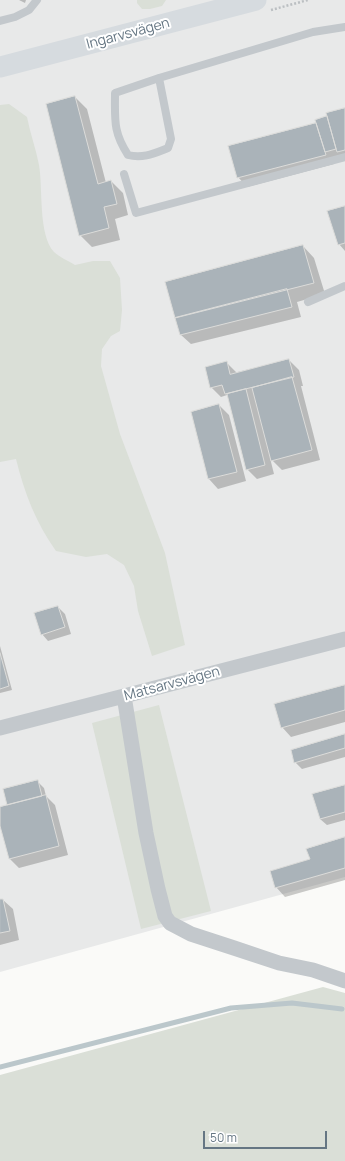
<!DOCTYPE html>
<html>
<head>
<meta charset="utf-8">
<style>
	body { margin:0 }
	#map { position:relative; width:345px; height:1161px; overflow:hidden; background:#fafaf8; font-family:Manrope,sans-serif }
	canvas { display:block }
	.scale { position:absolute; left:203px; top:1131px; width:124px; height:18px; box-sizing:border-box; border:2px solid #657683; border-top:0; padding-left:5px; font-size:12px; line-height:14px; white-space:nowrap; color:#657683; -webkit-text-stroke:3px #fff; paint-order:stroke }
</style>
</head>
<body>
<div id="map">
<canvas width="345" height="1161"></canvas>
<div class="scale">50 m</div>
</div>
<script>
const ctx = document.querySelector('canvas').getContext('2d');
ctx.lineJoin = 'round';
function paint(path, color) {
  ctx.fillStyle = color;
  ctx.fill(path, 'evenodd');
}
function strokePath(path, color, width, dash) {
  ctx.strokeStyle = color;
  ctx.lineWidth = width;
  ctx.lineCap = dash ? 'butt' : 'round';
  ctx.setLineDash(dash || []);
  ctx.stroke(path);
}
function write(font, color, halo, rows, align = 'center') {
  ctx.font = font + ' Manrope,sans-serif';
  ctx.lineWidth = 4;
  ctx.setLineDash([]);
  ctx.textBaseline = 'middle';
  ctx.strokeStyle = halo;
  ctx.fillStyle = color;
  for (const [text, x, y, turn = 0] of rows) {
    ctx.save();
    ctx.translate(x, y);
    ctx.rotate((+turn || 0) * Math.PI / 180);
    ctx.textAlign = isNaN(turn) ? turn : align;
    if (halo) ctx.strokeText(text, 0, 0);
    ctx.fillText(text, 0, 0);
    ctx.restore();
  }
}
const built = new Path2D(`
	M0,0H345V877L0,972Z`);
const green = new Path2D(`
	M137,0H166L162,6L150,9H142L137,3Z
	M9,104L27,117C30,133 36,149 39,165C43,187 38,235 54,252C59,257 69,261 75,265L93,261H110L120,278L122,310L120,331L111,336L102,349L101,366L120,434L165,553L185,645L152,656L138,611L134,586L124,565L107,554L86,557L56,551C36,523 24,492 16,459L0,462V105Z
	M159,705L211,911L141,929L92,723Z
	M323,987L345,993V1161H0V1075Z`);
const shadow = new Path2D(`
	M19,0H26L25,3Z
	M75,97L87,109L106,183L111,181L123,193L128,215L115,219L120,240L92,247L80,235Z
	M345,109V158H333L334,164L247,187L238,177L316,124Z
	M345,207V251L339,244Z
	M303,246L314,258L325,294L297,302L301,317L191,344L181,335L167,282Z
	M289,360L299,370L303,386H301L320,460L282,470L270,458L274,474L257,479L247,469L228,397L227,395L221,397L211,387L226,362L236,372V374Z
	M219,405L229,415L246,481L218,489L209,479L192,412Z
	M58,607L65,614L71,634L48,641L42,634Z
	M0,646L12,690L0,693Z
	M345,687V722L291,737L282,727Z
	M345,735V757L302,769L295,762Z
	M37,781L44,788L46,796L55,805L68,855L19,868L10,859L0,822V808L8,806L4,790Z
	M345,786V820L327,825L320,819Z
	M345,839V880L285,897L276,887L311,860Z
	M0,900H3L13,909L19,940L0,945Z`);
const stream = new Path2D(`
	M0,1067L231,1008L292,1003L342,1009`);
const building = new Path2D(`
	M75,96L98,184L111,180L117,204L104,207L109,228L79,236L46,104Z
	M345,108V150L337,152L326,113Z
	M327,116L336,149L325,152L315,120Z
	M316,123L326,155L237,178L228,146Z
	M345,206V243L338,245L327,211Z
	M303,245L314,283L175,318L165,282Z
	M287,289L292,307L180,335L175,318Z
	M289,359L294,377L225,394L222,385L210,388L205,367L227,361L230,374Z
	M292,377L312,450L271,461L252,388Z
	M246,389L265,465L246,470L227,394Z
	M219,404L237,472L208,479L191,412Z
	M58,606L65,627L41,635L34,613Z
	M0,653L9,686L0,689Z
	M345,685V710L281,728L274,704Z
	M345,734V748L294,763L291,750Z
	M38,780L42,796L7,805L3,789Z
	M345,785V812L320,819L312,794Z
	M46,795L59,846L9,859L0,826V807Z
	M345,837V868L275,888L270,871L310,859L306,849Z
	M0,899H3L10,931L0,933Z`);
const path = new Path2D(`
	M271,10L308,0`);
const lane = new Path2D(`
	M0,21L15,17L29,10L37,0
	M159,78L171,139L168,148C155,153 143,159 128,155C113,132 115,120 115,93L159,78L313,32L345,27
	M124,174L136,213L345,157
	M308,302L345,286`);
const street = new Path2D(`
	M124,696L146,833L158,889L165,916L170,923L191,934L234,948L279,963L313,970L345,981
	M0,728L345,639`);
const secondary = new Path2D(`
	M0,67L256,0`);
const streetNames = [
	["Ingarvsvägen",128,34,-15],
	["Matsarvsvägen",172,684,-15]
];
paint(built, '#e8e9e9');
paint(green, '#dadfd7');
paint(shadow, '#0003');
strokePath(stream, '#bbc7cb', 5);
paint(building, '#aab3b9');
strokePath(building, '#dcdcda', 1);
strokePath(path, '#bbbfc2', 2.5, [2, 2]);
strokePath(lane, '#c3c8cc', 8);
strokePath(street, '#c3c8cc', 15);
strokePath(secondary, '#d6dbdf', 21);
write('14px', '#657683', '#fff', streetNames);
</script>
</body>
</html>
